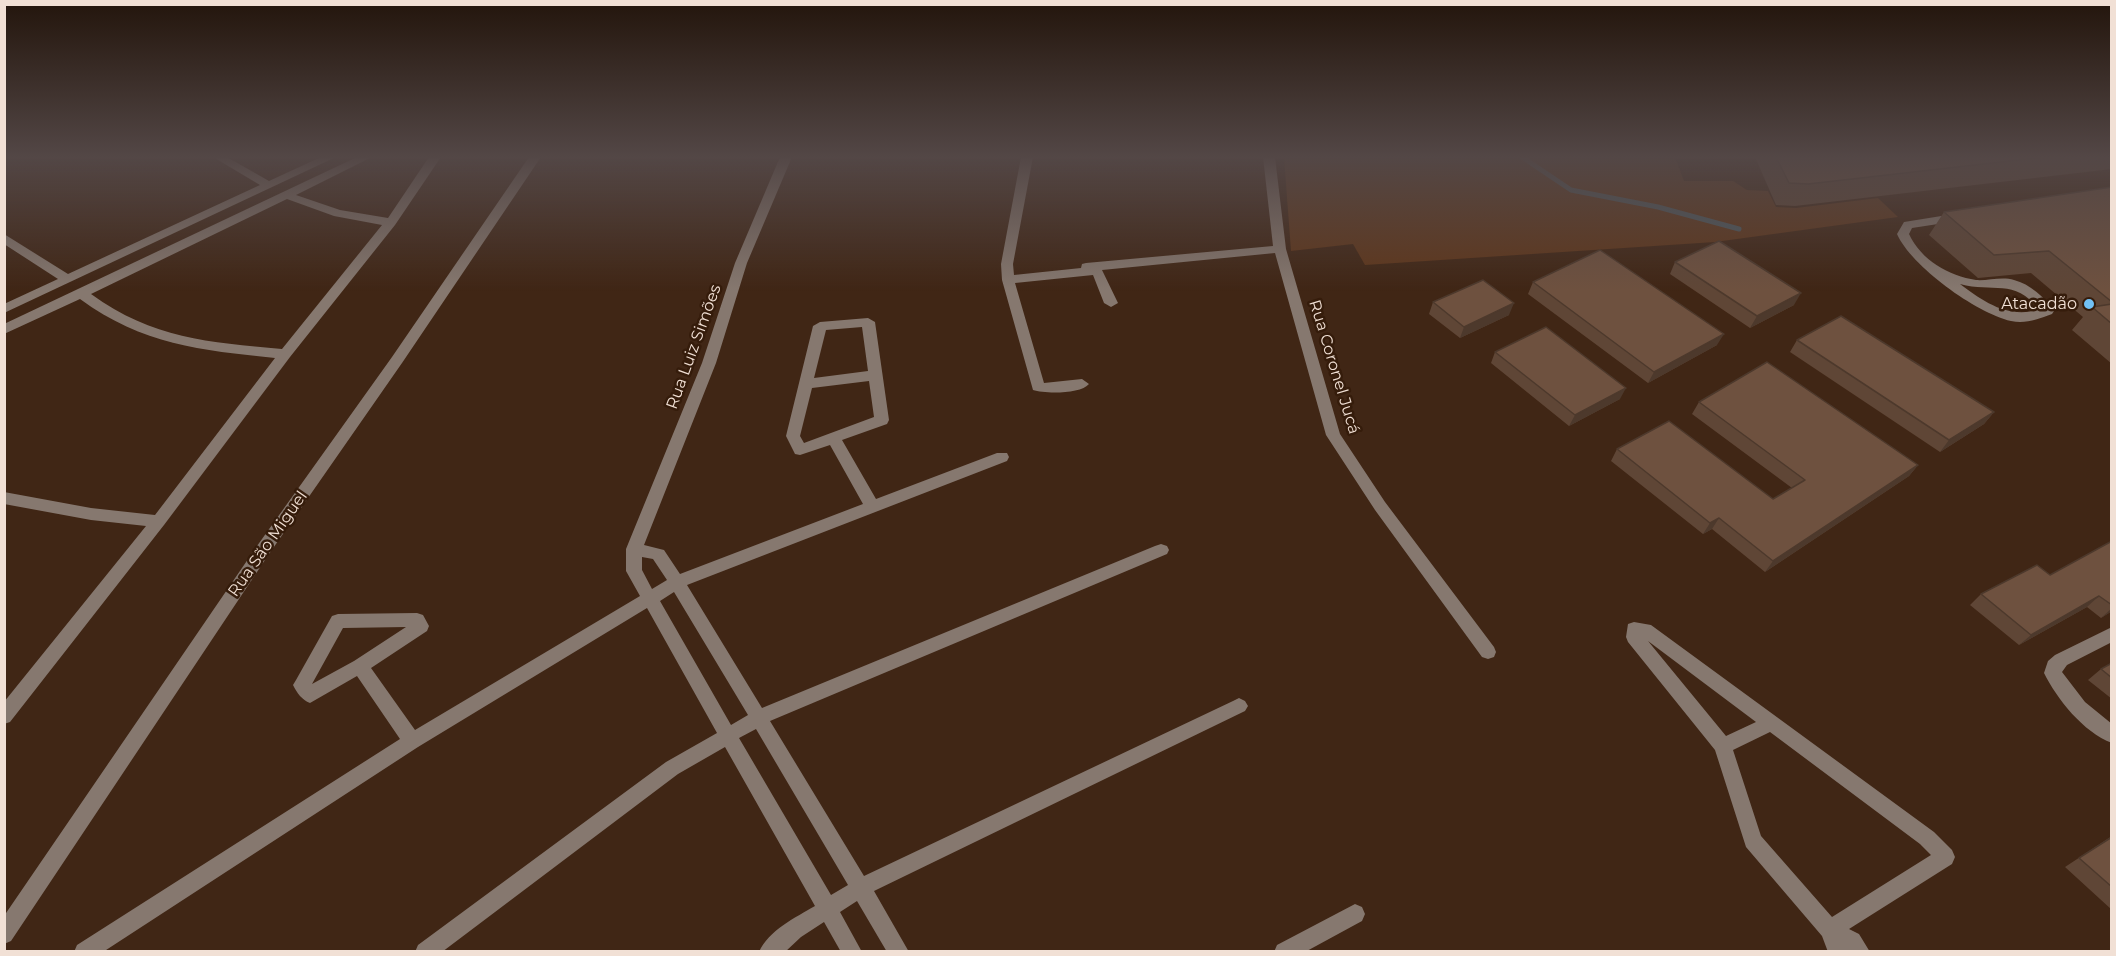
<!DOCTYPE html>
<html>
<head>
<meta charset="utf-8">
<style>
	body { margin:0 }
	#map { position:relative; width:2116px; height:956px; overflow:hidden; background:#402615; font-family:Montserrat,sans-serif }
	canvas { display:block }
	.frame { position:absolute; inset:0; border:6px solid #f1e0d5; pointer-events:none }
</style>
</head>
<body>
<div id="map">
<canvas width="2116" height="956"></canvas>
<div class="frame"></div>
</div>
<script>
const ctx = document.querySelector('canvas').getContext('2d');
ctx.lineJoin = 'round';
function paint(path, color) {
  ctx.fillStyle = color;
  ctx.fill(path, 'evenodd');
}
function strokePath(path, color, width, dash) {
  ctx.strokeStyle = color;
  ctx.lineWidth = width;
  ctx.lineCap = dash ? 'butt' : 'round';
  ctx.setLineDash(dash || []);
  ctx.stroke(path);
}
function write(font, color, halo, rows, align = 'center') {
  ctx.font = font + ' Montserrat,sans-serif';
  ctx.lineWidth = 5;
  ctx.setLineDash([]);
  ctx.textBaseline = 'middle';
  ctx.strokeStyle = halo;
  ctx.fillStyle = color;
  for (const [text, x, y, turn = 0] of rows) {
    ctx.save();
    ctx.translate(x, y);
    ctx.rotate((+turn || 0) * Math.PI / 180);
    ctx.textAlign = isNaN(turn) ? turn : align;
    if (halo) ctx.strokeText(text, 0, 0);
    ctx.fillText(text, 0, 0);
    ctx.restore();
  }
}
const green = new Path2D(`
	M1284,157H1675L1684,181H1733L1747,190L1768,191L1776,207L1796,208L1878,198L1898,217L1715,242L1365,265L1353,244L1291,251Z`);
const stream = new Path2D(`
	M1522,157L1571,190L1658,207L1739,229`);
const minor = new Path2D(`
	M213,157H227L269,181L321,157H336L4,313V304L58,279L4,244V234L68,274L260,185Z
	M357,157H372L296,195L340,210L388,218L429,157H441L395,225L290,357L164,525L10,722L4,724V702L146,526L91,520L4,504V492L91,508L155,515L275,358C200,350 143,345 80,299L4,334V324ZM287,199L334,216L382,225L282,349C208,342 153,339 91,294Z
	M529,157H541L402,363L269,554L11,941L4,944V916L257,546L392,357Z
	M780,157H792L747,263L716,363L644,545L664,550L680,574L863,504L830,445L800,455L795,454L786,436L813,326L820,322L868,318L875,322L889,420L887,424L842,440L876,499L997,453H1007L1009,457L1007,461L687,585L762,708L1155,546L1161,544L1167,546L1169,550L1167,554L770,721L864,876L1233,701L1239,698L1245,701L1248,706L1245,711L874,891L909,952H887L857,901L840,912L862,952H841L824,922L801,937L785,952H759C768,931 796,917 815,906L725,747L678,774L442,952H415L418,945L666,762L717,733L647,608L418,747L103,952H74L77,945L400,739L357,676L310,703C302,700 297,693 293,685L296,680L332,616L338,614L417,613L423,615L429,626L427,631L371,668L415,730L640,596L626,571V549L702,363L735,263ZM862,327L868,371L814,378L826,330ZM869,381L874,417L804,443L800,436L812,388ZM642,557L653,559L667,580L652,589L642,570ZM674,592L748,715L731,725L660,601ZM406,627L354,661L312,684L343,628ZM756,729L848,885L831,895L739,738Z
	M1021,157H1033L1013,264L1014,275L1081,268L1082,264L1086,263L1273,246L1263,157H1275L1286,249L1340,434L1385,502L1494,647L1496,652L1494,657L1488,659L1482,657L1375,510L1326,435L1275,253L1102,270L1118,303L1111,307L1104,303L1093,275L1015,283L1044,383L1082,379L1089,384C1081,394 1045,394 1033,390L1002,280L1001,264Z
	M1960,213L1964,214V220L1912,228L1909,234C1921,260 1949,276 1976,280C1988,281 2002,276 2014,280C2030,284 2044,297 2054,311L2052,314C2038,319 2026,324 2011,321C1976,313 1911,266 1897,234L1904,222ZM1960,284C1993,293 2014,278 2039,309C2010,320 1982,301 1960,284Z
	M1634,622L1651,625L1934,832L1952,850L1955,857L1952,864L1849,929L1859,934L1870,952H1828L1822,936L1746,847L1715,750L1628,642L1626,637L1628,624ZM1648,641L1756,722L1726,736ZM1770,732L1920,844L1931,855L1832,917L1761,836L1733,750Z
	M2112,627V642L2067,665L2062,672L2085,702L2112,724V743C2083,732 2057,699 2044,673L2048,661L2055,655Z
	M1355,904L1362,907L1365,914L1362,921L1305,952H1274L1277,945Z`);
const wall = new Path2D(`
	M1755,157H2112V169L1795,206L1776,205Z
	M2112,187V364L2072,330L2083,317L2031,273L1978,278L1929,235L1944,212Z
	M1675,262L1794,305L1750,328L1670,274Z
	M1533,282L1717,345L1648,383L1528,294Z
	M1433,302L1509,315L1460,338L1429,314Z
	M1797,340L1994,412L1984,424L1940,452L1790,352Z
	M1495,352L1620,399L1569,426L1491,363Z
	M1699,402L1918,465L1909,476L1765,572L1712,529L1703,534L1611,461L1617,449L1773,499L1792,488L1692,414Z
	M2112,541V611L2101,618L2087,607L2019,645L1970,605L1981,594L2050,575Z
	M2112,663V699L2088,680L2101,669Z
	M2112,836V910L2065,867Z`);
const shadedWall = new Path2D(`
	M1801,293L1794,305L1750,328L1757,316Z
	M1514,303L1509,315L1460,338L1464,327Z
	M1724,334L1717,345L1648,383L1654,372Z
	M1626,388L1620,399L1569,426L1575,415Z
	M1994,412L1984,424L1940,452L1949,440Z
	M1918,465L1909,476L1765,572L1773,561Z
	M1719,518L1712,529L1703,534L1710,523Z
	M2099,596L2087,607L2019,645L2031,635Z
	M2112,608V611L2101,618Z`);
const building = new Path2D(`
	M1776,157H2045L1808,184L1789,183Z
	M2112,187V302L2049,251L1994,255L1944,212Z
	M1719,241L1801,293L1757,316L1675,262Z
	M1600,250L1724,334L1654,372L1533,282Z
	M1483,280L1514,303L1464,327L1433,302Z
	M2112,304V324L2092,307Z
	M1841,316L1994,412L1949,440L1797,340Z
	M1546,327L1626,388L1575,415L1495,352Z
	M1767,362L1918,465L1773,561L1719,518L1710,523L1617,449L1669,421L1773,499L1805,480L1699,402Z
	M2112,541V605L2099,596L2031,635L1981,594L2037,565L2050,575Z
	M2112,663V678L2101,669Z
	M2112,837V887L2079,858Z`);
const markers = [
	[2089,304,6,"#71c1f5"]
];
const poiNames = [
	["Atacadão",2077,304]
];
const streetNames = [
	["Rua Luiz Simões",694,347,-70],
	["Rua Coronel Jucá",1334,367,73],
	["Rua São Miguel",268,544,-55]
];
paint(green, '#5f361a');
strokePath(stream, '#4c5a61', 5);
paint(minor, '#86786f');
paint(wall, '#5f4636');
paint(shadedWall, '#4d392c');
paint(building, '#6e513f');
strokePath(building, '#4d392c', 1.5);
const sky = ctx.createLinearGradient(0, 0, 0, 291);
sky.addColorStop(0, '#23150c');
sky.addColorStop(0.54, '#534746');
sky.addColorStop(1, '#53474600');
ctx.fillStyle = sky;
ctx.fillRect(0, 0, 2116, 291);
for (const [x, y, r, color] of markers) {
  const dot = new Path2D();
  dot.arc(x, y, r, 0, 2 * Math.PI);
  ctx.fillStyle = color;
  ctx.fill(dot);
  strokePath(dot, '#351c0b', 2);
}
write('16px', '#f1e0d5', '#351c0b', poiNames, 'right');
write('16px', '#f1e0d5', '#351c0b', streetNames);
</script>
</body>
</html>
